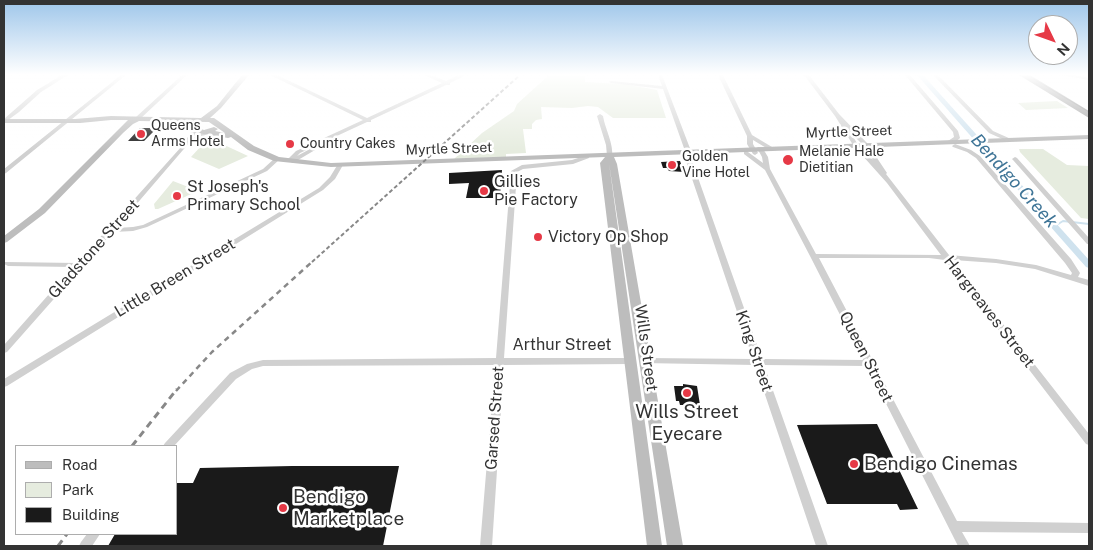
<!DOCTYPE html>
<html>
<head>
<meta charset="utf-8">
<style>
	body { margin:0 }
	#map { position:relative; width:1093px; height:550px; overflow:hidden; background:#fff; font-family:"Public Sans",sans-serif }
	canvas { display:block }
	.frame { position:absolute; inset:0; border:5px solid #333; pointer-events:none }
	.legend { position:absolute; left:15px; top:445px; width:162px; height:90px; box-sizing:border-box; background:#fff; border:1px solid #adadad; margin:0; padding:6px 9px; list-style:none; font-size:15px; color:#333 }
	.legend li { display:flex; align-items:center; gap:10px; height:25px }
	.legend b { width:25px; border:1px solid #adadad }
	.north { position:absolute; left:1028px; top:15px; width:50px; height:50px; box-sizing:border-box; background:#fff; border:1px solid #adadad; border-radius:50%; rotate:132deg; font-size:14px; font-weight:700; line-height:20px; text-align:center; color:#333 }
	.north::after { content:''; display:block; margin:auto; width:18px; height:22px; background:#e63946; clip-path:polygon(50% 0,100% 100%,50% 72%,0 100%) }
</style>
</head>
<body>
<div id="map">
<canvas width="1093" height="550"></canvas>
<div class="frame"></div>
<ul class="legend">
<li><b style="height:6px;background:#bdbdbd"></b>Road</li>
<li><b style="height:14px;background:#e6ecdf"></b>Park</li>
<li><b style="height:14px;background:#1a1a1a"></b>Building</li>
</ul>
<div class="north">N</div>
</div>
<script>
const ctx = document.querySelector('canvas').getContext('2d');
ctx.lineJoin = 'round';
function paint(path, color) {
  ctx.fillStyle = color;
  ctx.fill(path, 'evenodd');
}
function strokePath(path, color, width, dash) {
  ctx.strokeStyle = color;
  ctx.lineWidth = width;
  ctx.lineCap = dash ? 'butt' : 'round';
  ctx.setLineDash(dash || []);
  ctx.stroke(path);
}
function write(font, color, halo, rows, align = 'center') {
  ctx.font = font + ' "Public Sans",sans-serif';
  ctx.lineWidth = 5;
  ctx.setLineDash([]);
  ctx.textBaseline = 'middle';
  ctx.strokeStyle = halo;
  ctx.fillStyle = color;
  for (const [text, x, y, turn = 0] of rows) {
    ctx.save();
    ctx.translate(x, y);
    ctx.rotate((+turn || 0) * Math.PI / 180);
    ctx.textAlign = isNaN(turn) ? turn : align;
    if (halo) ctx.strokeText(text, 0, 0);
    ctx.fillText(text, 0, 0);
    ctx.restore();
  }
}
const green = new Path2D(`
	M549,75H585V82L624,84L657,90L666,118H613L598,107L588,106L572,108L541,107L542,119L536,120L532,124V129H523L526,153L506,154V157L454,159L482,133L514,111L517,104Z
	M1057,101L1068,108L1026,110L1018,103Z
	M220,143L248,156L219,169L191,157L202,145L212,147Z
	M1019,149H1043L1067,165L1089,166V219L1081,218L1020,152Z
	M173,181L196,190V192L158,209H155L154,204Z`);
const stream = new Path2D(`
	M1055,226L1063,221L1089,224`);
const canal = new Path2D(`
	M917,75H923L1089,260V268L1086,267Z`);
const building = new Path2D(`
	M140,128H157L144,141H128Z
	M680,161L684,172L669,171L667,168H663L661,162Z
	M502,170L500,198H466L469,183L449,184V173Z
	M683,384L697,386L700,405H680L679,401H676L674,386H683Z
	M877,424L918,509L900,510L897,504H827L797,425Z
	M292,466H399L383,546H108L115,534H176V483H193L200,468Z`);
const street = new Path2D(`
	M4,75H8L4,78Z
	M62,75H68L41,92L19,112L4,123V119L37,90Z
	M121,75H126L6,173L4,174V169Z
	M182,75H187L140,119H136V117Z
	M270,75H277L367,118L442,83L424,75H431L446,81L459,75H466L450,83V85H446L371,120V122H367L300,153L297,156L310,149L312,148L315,150L293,163L287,160L296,151L363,120Z
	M658,75H662L691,151L690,152H686L685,151L663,89L611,83L609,82L611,81L662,86Z
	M718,75H723L752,135L772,147V149H768L753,140V144L758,153L755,155L753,154L747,144V136Z
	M804,75H809L839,114L867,143L887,173L886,174L949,255L996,259L1036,265L1071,275L1072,273L1065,263L976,158L967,152L953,147L952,146L955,144L971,150L980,156L1071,259L1080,273L1078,277L1089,280V286L1035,269L996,263L953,260L1089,434V445L1086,444L945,260L929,258H819L957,521L1089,523V533L962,532L970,546H958L867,366L764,365L828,546H816L755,365L642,363L641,361L642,359L645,358L753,359L684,155L685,154L687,153L690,155L762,359L863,360L810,256L765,170L744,154V152H748L763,163L762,157L757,148L758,147H762L768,157L770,169L816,254L941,255L887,183L853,145L835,116ZM850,132L863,145L873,160L857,143Z
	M905,75H910L958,131L960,138C957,141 952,144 948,143V141L954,137L953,132Z
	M933,75H938L993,131L1011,139V141H1007L989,133Z
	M1061,75H1075L1089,78V80Z
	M600,114L603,116C605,129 614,144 612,157H608L607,156L606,145L597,116Z
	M195,128L198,130L193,138L205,131L207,130L210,132L192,143H189L116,228L133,227L143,225L263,169L275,158H279L280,159L267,171L147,227L133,231L113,232L7,352L4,353V345L73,267L8,266L4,264L5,262L77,263L182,146L193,129Z
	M587,155L589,156V158L573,164L523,169L517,172L504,358H630L633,359L634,361L633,363L630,364L504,365L492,546H480L495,365L263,366L252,369L236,379L174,446H163L165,443L230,373L247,364L263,360L496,358L511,171L522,165L572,160Z
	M1015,157L1017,158L1089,238V244H1087L1013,160L1012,159Z
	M340,163L343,165L335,179L323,190L7,386L4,387V379L319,188L330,177L338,164Z
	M87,534H100L92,546H79L81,542Z`);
const secondary = new Path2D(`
	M242,75H249L221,108L210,118H214L254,146L279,157L331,163L1089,135V139L614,157L617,164L683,546H667L609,163L662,546H647L600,163L605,157L331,167L274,161L248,150L231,137L228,138L192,132L189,126L196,124L198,128L204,130L214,127L218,129L215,131L225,133L209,122L139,121L133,124L123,133L45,213L7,242L4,243V236L39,209L128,120H111L80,123H4V119H75L111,116L201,118L217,106Z`);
const highway = new Path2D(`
	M1019,75H1030L1089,111V118Z`);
const tram = new Path2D(`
	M1027,75L1089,112`);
const railFar2 = new Path2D(`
	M312,262L520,75`);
const railFar1 = new Path2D(`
	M176,391L212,352L313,261`);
const rail = new Path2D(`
	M132,446L177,389
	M58,546L67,534`);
const markers = [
	[141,134,5,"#e63946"],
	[290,144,5,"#e63946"],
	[788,160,6,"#e63946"],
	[672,165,5,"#e63946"],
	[484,191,5,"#e63946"],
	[177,196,5,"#e63946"],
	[538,237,5,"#e63946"],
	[687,393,5,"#e63946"],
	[854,464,5,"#e63946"],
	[283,508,5,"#e63946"]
];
const farPoinames = [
	["Queens",151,126],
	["Arms Hotel",151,142],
	["Country Cakes",300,144],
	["Melanie Hale",799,152],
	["Dietitian",799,168],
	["Golden",682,157],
	["Vine Hotel",682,173]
];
const farStreetnames = [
	["Myrtle Street",849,132,-2],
	["Myrtle Street",449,149,-2]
];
const poiNames = [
	["Gillies",494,182],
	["Pie Factory",494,200],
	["St Joseph's",187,187],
	["Primary School",187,205],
	["Victory Op Shop",548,237]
];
const streetNames = [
	["Gladstone Street",94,249,-48],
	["Little Breen Street",175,278,-31],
	["Hargreaves Street",989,312,52],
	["Arthur Street",562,345],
	["Wills Street",646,348,82],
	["King Street",754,351,71],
	["Queen Street",866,357,63],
	["Garsed Street",495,418,-86]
];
const waterNames = [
	["Bendigo Creek",1014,181,48]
];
const nearPoinames = [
	["Wills Street",687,412,"center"],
	["Eyecare",687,434,"center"],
	["Bendigo Cinemas",864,464],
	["Bendigo",293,497],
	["Marketplace",293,519]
];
paint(green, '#e6ecdf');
strokePath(stream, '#cfe2ee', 2);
paint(canal, '#cfe2ee');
paint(building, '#1a1a1a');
paint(street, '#d0d0d0');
paint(secondary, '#bdbdbd');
paint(highway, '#9a9a9a');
strokePath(tram, '#888', 1);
strokePath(railFar2, '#888', 2, [4, 2.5]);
strokePath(railFar1, '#888', 2.5, [5.5, 4.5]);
strokePath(rail, '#888', 3, [7, 5]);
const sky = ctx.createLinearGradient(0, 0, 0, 152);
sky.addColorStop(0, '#9ec6ea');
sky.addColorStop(0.49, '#fff');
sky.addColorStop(1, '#ffffff00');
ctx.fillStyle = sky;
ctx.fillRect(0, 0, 1093, 152);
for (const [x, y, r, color] of markers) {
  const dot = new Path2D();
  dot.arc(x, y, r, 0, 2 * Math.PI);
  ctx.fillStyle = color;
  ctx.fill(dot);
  strokePath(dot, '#fff', 2);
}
write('14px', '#333', '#fff', farPoinames, 'left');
write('14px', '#333', '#fff', farStreetnames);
write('16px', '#333', '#fff', poiNames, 'left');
write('16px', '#333', '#fff', streetNames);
write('italic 18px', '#3f7597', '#fff', waterNames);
write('19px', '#333', '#fff', nearPoinames, 'left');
</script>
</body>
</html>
